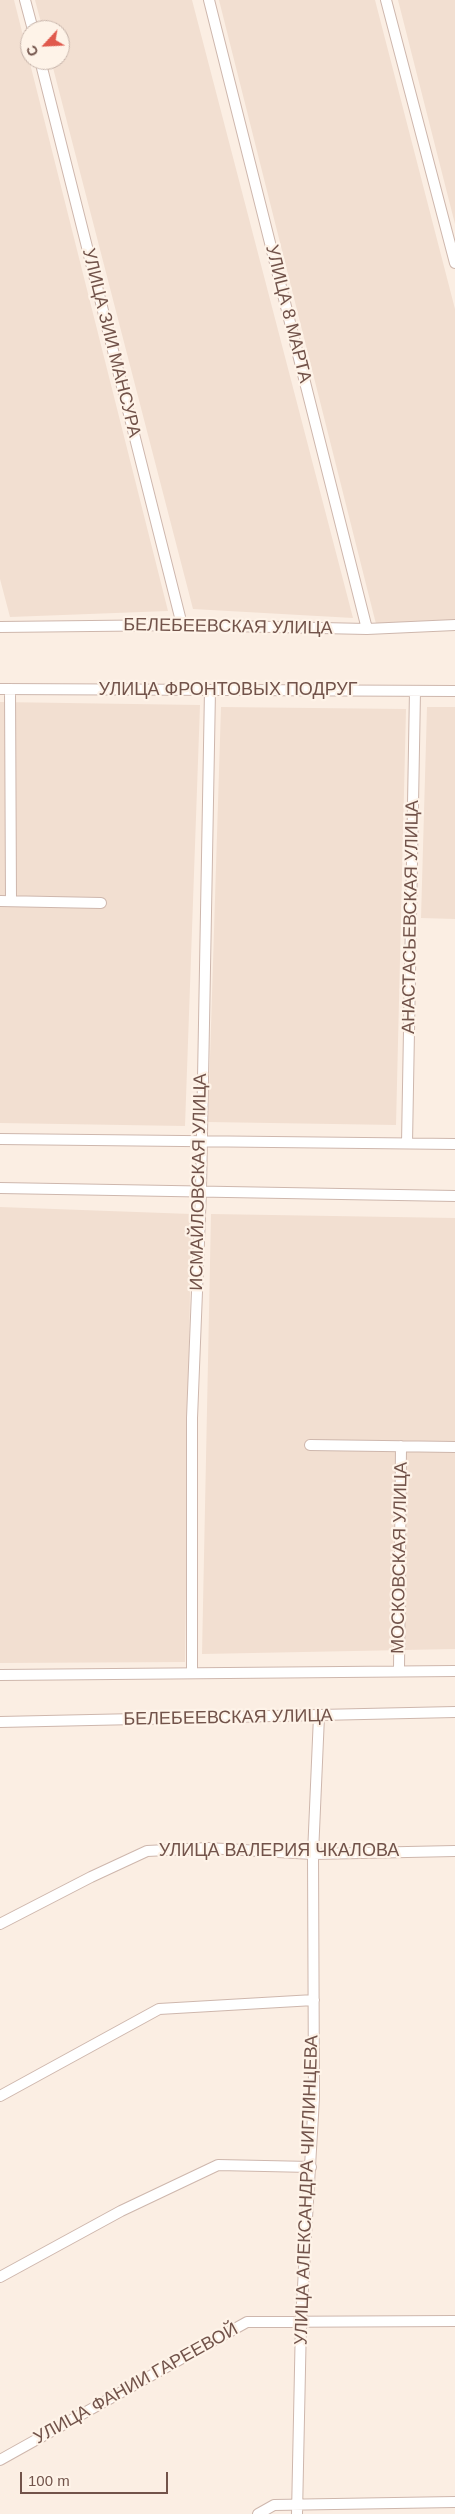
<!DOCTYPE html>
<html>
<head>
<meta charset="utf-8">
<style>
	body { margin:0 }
	#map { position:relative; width:455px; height:2514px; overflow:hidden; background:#fbeee3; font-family:Arial,sans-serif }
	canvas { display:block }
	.north { position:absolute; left:20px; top:20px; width:50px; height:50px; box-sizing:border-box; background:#fef3e8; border:1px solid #c6b3a9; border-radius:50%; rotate:245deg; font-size:14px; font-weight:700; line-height:20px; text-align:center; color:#72534a }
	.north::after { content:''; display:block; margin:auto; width:18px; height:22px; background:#e0594c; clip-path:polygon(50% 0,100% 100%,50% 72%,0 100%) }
	.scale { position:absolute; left:20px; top:2472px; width:148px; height:22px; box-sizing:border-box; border:2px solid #72534a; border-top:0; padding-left:6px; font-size:15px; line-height:18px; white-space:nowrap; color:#72534a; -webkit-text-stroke:4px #fef3e8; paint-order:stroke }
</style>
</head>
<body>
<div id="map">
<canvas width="455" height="2514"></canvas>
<div class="north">С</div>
<div class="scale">100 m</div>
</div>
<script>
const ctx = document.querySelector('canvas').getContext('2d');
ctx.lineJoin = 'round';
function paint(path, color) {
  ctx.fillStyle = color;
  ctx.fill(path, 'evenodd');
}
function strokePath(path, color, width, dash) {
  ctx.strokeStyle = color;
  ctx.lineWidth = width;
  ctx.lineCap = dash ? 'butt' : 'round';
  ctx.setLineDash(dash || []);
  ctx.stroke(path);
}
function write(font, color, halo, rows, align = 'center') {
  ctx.font = font + ' Arial,sans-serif';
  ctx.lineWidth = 4.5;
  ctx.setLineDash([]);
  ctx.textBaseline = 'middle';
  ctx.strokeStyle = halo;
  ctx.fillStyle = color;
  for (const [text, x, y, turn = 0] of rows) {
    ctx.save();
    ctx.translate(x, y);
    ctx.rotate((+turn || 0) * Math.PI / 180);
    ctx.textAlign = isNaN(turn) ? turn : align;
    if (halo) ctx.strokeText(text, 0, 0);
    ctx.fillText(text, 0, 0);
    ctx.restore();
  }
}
const residential = new Path2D(`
	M0,0H14L168,611L10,617L0,579Z
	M35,0H192L353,618L193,609L51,60H60V30H43Z
	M219,0H375L455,309V620L376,624Z
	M398,0H455V224Z
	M0,702L200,705L185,1126L0,1123Z
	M221,707L406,709L396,1125L208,1122Z
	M427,707H455V919L421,918Z
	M0,1207L191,1214L185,1662L0,1663Z
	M211,1214L455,1218V1649L202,1654Z`);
const minor = new Path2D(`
	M25,0L33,30
	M209,0L367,629
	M386,0L455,263
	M40,60L182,625
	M0,627L182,625L367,629L455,625
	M0,689L455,691
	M10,689L11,901
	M0,901L101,903
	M0,1139L455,1144
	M407,1143L415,691
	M0,1188L455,1196
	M310,1445L455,1447
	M399,1670L401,1446
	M192,1673V1418L201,1190L210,690
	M0,1675L455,1671
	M0,1722L455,1712
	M0,1924L91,1877L147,1851L207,1848L313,1854L455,1851
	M0,2096L159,2009L314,2000
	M0,2277L121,2211L218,2165L311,2167
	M0,2460L247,2322L455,2321
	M258,2514L274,2505L455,2502
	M297,2514L301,2321L314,2098L313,1854L319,1716`);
const streetNames = [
	["УЛИЦА 8 МАРТА",288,314,76],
	["УЛИЦА ЗИИ МАНСУРА",111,343,76],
	["БЕЛЕБЕЕВСКАЯ УЛИЦА",228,627,1],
	["УЛИЦА ФРОНТОВЫХ ПОДРУГ",228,690],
	["АНАСТАСЬЕВСКАЯ УЛИЦА",411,917,-89],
	["ИСМАЙЛОВСКАЯ УЛИЦА",199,1182,-89],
	["МОСКОВСКАЯ УЛИЦА",400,1558,-89],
	["БЕЛЕБЕЕВСКАЯ УЛИЦА",228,1718,-1],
	["УЛИЦА ВАЛЕРИЯ ЧКАЛОВА",279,1851],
	["УЛИЦА АЛЕКСАНДРА ЧИГЛИНЦЕВА",307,2190,-88],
	["УЛИЦА ФАНИИ ГАРЕЕВОЙ",136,2384,-29]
];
paint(residential, '#f2dfd1');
strokePath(minor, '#ceb7ad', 12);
strokePath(minor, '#fff', 10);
write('18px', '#72534a', '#fef3e8', streetNames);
</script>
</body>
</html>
